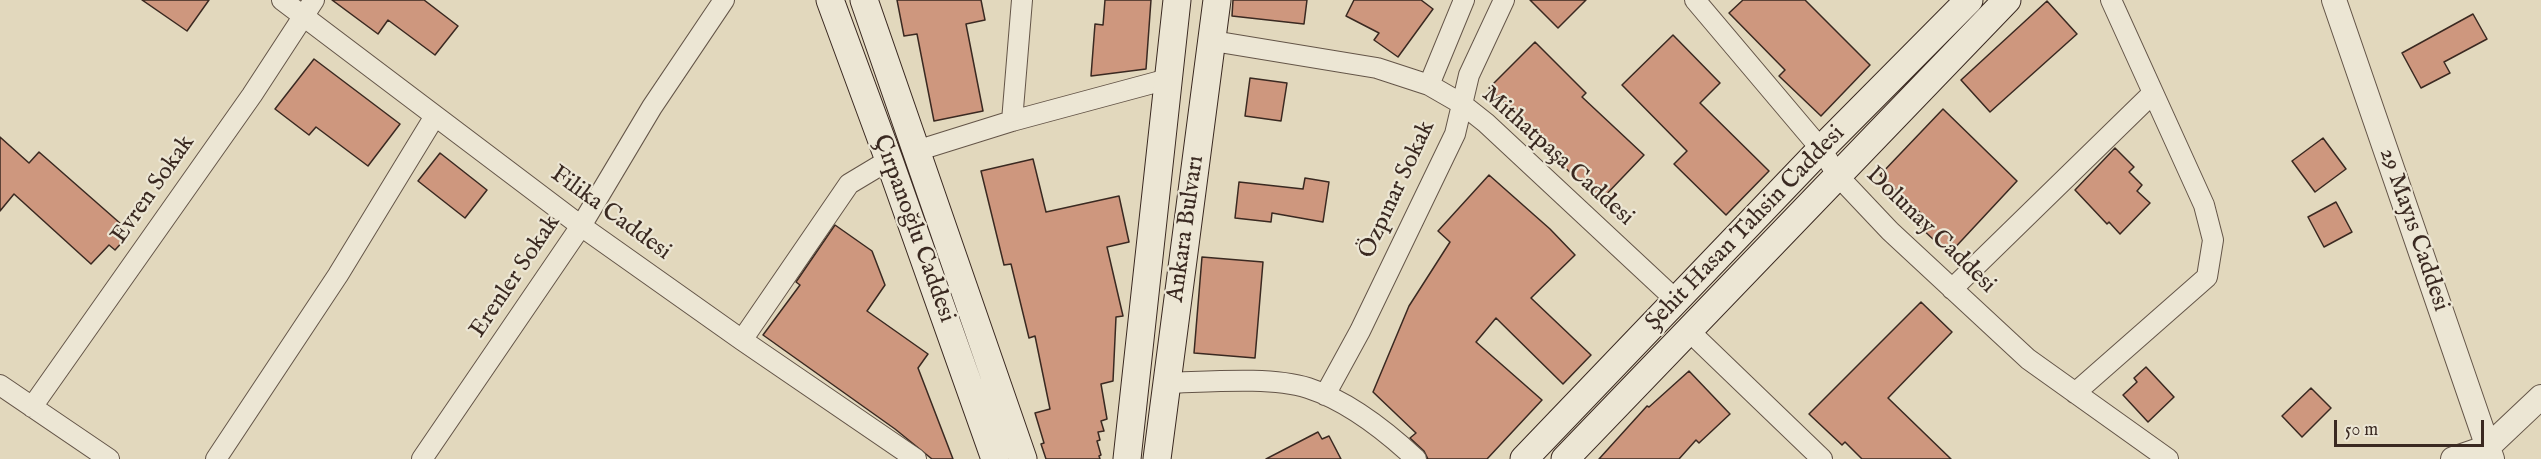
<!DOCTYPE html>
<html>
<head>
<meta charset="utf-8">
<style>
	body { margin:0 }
	#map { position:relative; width:2541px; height:459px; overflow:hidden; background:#e2d8bd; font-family:"IM FELL English",serif }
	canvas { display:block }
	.scale { position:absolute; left:2334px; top:420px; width:150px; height:27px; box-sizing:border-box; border:3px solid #3a2921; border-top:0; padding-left:8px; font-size:18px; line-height:21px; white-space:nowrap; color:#3a2921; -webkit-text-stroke:4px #ece6d4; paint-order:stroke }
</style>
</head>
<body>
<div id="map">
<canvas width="2541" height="459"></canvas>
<div class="scale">50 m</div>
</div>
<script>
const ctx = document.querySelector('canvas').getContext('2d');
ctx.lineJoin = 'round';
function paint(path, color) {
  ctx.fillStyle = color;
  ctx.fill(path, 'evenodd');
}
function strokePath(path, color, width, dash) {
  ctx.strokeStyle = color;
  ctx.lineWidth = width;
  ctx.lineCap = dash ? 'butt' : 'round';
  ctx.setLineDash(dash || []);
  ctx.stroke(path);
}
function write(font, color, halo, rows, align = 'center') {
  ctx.font = font + ' "IM FELL English",serif';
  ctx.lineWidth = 4.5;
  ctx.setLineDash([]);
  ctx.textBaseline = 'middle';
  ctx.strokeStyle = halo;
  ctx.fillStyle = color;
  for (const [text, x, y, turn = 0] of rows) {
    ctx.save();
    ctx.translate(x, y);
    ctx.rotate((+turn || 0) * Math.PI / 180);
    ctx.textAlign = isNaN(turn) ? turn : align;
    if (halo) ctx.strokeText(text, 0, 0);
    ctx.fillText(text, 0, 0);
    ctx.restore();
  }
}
const building = new Path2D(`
	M142,0H209L187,31Z
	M332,0H424L458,26L435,55L388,20L378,34Z
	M897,0H981L985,20L966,24L983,111L934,121L917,34L904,36Z
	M1105,0H1151L1146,69L1091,76L1095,24L1103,25Z
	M1233,0H1307L1304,24L1232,16Z
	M1354,0H1421L1433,9L1398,57L1374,40L1379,33L1346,16Z
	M1530,0H1586L1558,28Z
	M1743,0H1805L1870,65L1821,116L1779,76L1785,70L1729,13Z
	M2047,1L2077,34L1990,112L1961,80Z
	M2473,14L2487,39L2444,62L2450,73L2421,88L2402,53Z
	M1673,35L1720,83L1700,103L1769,171L1726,215L1674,164L1687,151L1622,85Z
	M1535,42L1586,93L1582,97L1644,155L1600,201L1556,159L1559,157L1489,88Z
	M314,59L400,124L368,166L316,127L309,135L275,109Z
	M1250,78L1287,83L1281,121L1245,116Z
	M1943,109L2017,181L1949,254L1920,227L1927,219L1880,175Z
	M0,137L29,163L39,152L121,224L116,229L126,238L115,250L109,245L91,264L14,194L0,211Z
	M2323,138L2346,169L2315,192L2292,161Z
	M2115,148L2134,167L2129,172L2142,185L2137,191L2150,203L2120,234L2109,222L2107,224L2075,190Z
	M440,153L487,190L465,218L418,181Z
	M1033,159L1046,212L1119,196L1129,242L1107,247L1123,316L1116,317L1113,381L1101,384L1107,419L1101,421L1104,431L1098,432L1100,440L1097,441L1101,455L1099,456L1100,459H1046L1041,444L1044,443L1035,413L1050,409L1035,336L1029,338L1011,264L1004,265L981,171Z
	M1489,175L1550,229L1575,255L1531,298L1591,355L1563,384L1496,318L1476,342L1542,400L1487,459H1428L1424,451L1410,438L1416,433L1373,392L1409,306L1450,242L1438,231Z
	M1305,178L1329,182L1323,222L1272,213L1271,222L1235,218L1239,182L1303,189Z
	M2336,202L2352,232L2324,247L2308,217Z
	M835,225L872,251L885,285L867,311L928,354L918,368L953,459H932L895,429L763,335L800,285L796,282Z
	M1202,257L1263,262L1255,358L1194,353Z
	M1921,302L1952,332L1888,398L1951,459H1862L1845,442L1842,445L1809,414Z
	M2146,367L2174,397L2148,422L2123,395L2137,382L2134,378Z
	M1689,371L1730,414L1699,443L1696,440L1679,459H1599L1647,406L1649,407Z
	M2311,388L2331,408L2302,437L2282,416Z
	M1318,432L1322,439L1329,436L1341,459H1266Z`);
const minor = new Path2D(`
	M282,0L581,226L742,340L916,459
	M1695,0L1821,149L1838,176L1890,231L2028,359L2168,459
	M1213,41L1377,68L1429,85L1462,104L1486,123L1677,301
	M1429,85L1464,0
	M1012,121L1022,0
	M916,151L1012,121L1168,79
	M1952,289L2153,93
	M1689,331L1822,459
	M742,340L849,184L889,160
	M1166,383C1207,382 1270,376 1308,388C1348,401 1386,431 1416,459
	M0,385L109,459
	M2075,393L2207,277L2213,240L2204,205L2111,0
	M1325,395L1360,331L1455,134L1469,75L1504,0
	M32,407L252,95L314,0
	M216,459L338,275L435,116
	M422,459L581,226L652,107L724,0`);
const tertiary = new Path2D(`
	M2334,0L2492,459
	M2453,459L2488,447L2541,397`);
const secondary = new Path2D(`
	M830,0L889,160L995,459
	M864,0L1023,459
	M1127,459L1177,0
	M1157,459L1217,0
	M1524,459L1821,149L1969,0
	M1565,459L2007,0`);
const streetNames = [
	["Mithatpaşa Caddesi",1557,157,42],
	["Evren Sokak",154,190,-55],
	["Özpınar Sokak",1398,190,-65],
	["Filika Caddesi",610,214,36],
	["Çırpanoğlu Caddesi",913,229,70],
	["Ankara Bulvarı",1187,229,-82],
	["Şehit Hasan Tahsin Caddesi",1746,229,-46],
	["29 Mayıs Caddesi",2413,230,71],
	["Dolunay Caddesi",1930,231,44],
	["Erenler Sokak",516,277,-56]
];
paint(building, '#ce977e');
strokePath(building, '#3a2921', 1.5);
strokePath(minor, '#645548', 22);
strokePath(tertiary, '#645548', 26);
strokePath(secondary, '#3a2921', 29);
strokePath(minor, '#ece6d4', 20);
strokePath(tertiary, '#ece6d4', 24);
strokePath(secondary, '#ece6d4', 27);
write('24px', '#3a2921', '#ece6d4', streetNames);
</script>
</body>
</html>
